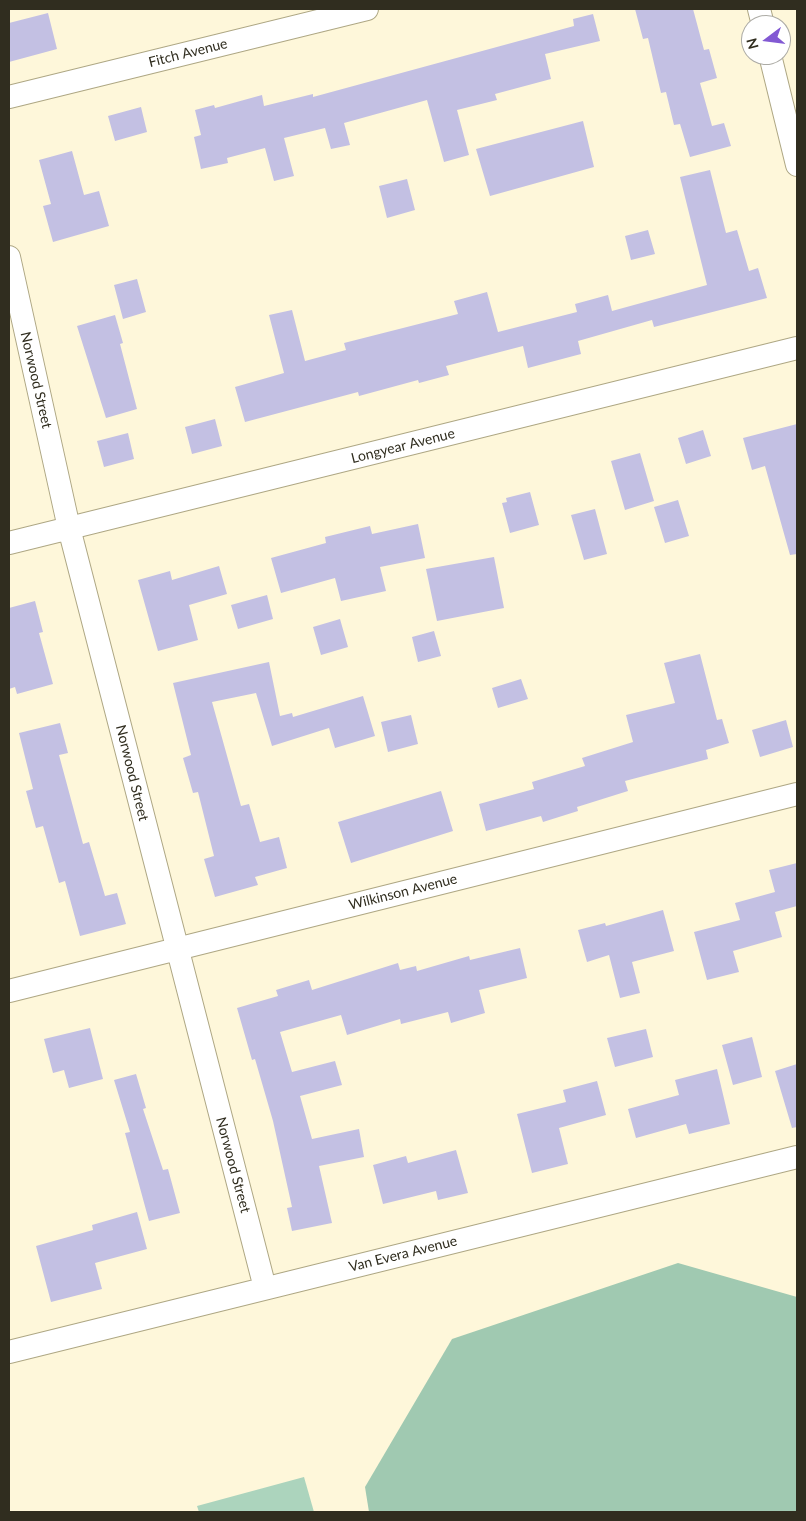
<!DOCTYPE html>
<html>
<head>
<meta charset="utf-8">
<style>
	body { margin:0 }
	#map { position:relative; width:806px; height:1521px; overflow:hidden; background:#fef7da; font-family:Lato,sans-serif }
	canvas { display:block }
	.frame { position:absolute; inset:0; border:10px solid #302d1f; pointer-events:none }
	.north { position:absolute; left:741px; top:15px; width:50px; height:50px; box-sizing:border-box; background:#fff; border:1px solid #acaba5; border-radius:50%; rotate:255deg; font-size:14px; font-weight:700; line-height:20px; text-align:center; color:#302d1f }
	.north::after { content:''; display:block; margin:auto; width:18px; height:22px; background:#8259d3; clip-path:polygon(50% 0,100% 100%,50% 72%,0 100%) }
</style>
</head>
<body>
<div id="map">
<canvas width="806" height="1521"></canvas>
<div class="frame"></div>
<div class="north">N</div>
</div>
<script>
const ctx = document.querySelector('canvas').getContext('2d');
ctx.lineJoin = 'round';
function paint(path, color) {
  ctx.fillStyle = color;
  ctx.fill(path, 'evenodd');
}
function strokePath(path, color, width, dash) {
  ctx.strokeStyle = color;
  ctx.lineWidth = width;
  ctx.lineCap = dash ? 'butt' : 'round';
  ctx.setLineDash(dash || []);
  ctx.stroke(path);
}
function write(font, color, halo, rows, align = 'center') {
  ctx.font = font + ' Lato,sans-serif';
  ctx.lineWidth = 4.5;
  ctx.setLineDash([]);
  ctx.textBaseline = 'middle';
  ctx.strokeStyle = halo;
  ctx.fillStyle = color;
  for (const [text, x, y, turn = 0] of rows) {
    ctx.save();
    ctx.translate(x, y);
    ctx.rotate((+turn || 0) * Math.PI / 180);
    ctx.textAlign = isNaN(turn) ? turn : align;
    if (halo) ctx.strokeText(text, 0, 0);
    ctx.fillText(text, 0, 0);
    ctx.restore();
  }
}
const green = new Path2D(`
	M304,1477L314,1512H199L197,1506Z`);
const forest = new Path2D(`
	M678,1263L797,1297V1512H369L365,1487L452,1339Z`);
const building = new Path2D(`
	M635,9H693L704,50L709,49L717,78L700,83L712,126L724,123L731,146L690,157L680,124L674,125L666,92L661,93L648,38L643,39Z
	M48,13L57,49L9,62V23Z
	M593,14L600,41L545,54L551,79L495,94L497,100L457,110L469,155L444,162L427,100L344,123L350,145L331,149L325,128L284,138L294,176L274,181L265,148L227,158L228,163L201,169L194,137L201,135L195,110L214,105L215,108L262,95L264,106L313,94V97L574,26L573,19Z
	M141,107L147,132L115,141L108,116Z
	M583,121L594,167L490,196L476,149Z
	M72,151L84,195L99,191L109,226L53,242L43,206L51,204L39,160Z
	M710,170L726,233L737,230L749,271L758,268L767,298L654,327L652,320L578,341L581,354L528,368L523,346L446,366L449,375L419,383L418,380L359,396L358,392L245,422L235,387L284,373L269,315L292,310L305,361L346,350L344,343L458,314L454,301L487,292L498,332L577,312L575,304L608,295L612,311L707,285L680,177Z
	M407,179L415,210L387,218L379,186Z
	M648,230L655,254L631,260L625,236Z
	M137,279L146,312L123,319L114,285Z
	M115,315L123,343L120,344L137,409L106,418L77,326Z
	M215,419L222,446L192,454L185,427Z
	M797,424V554L790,555L765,466L752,470L743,438Z
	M703,430L711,456L686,464L678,438Z
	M128,433L134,459L104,467L97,441Z
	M640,453L654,501L625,510L611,461Z
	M530,492L539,525L510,533L502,503L507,502L506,498Z
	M678,500L689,536L665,543L654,507Z
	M595,509L607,554L584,560L571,515Z
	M418,524L425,558L380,567L386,591L341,601L335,578L281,593L271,558L326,543L325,537L370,526L372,534Z
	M494,557L504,608L437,621L426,569Z
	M219,566L227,594L189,605L198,640L158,651L138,580L170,571L172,580Z
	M267,595L273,619L238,629L231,605Z
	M35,601L43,632L39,633L53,684L17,694L15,687L9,689V608Z
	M340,619L348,647L321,655L313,627Z
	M434,631L441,656L418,662L412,637Z
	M700,654L717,720L722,719L729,743L706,750L708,759L625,781L628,791L577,807L578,811L543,822L541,816L486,831L479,804L534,789L532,782L585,766L582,758L633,742L626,715L675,703L664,663Z
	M269,662L280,716L292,713L293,717L363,696L375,736L335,748L329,728L272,746L256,693L212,702L241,806L249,804L260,842L279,837L287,868L255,877L258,885L215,897L204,859L214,856L198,792L193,793L183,758L191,755L173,683Z
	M521,679L528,699L498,708L492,688Z
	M411,715L418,744L388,752L381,722Z
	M786,720L793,747L760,757L752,730Z
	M60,723L68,753L59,755L83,844L89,842L105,896L117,893L126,924L80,936L65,881L59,883L43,826L36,828L26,791L33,789L19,733Z
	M441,791L453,831L351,863L338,822Z
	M797,863V906L775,912L782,937L733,951L739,972L707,980L694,932L740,920L735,903L775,892L769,870Z
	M663,910L674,951L632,962L640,993L620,998L609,955L587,962L578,930L605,923L606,926Z
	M520,948L527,978L479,990L485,1013L451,1023L448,1012L401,1024L400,1019L347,1035L341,1015L280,1032L292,1072L335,1061L342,1085L300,1096L312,1139L359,1129L364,1157L319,1166L332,1223L292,1231L287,1208L292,1207L273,1121L255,1059L252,1060L237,1008L278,996L276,990L309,980L312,990L398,963L400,970L416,966L417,971L469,956L470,960Z
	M90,1028L103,1079L69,1088L64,1070L53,1073L44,1039Z
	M646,1029L653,1057L615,1067L607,1038Z
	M752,1037L762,1077L733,1085L722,1045Z
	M797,1064V1127L792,1128L775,1071Z
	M717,1069L730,1124L689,1134L686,1124L636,1138L628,1109L679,1095L675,1080Z
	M136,1074L146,1108L143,1109L163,1170L168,1169L180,1213L149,1221L125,1133L130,1132L114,1080Z
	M597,1081L606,1115L559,1128L568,1164L532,1173L517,1114L566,1102L563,1090Z
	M456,1150L468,1193L438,1200L436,1191L383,1204L373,1165L406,1156L408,1163Z
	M137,1212L147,1249L95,1263L102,1289L51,1302L36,1246L93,1230L92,1225Z`);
const street = new Path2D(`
	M759,9L763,25
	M770,55L797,165
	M9,97L367,9
	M9,257L69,528L265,1288
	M9,543L797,348
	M9,991L797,794
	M9,1352L797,1157`);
const streetNames = [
	["Fitch Avenue",188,53,-14],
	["Norwood Street",36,380,77],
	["Longyear Avenue",403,446,-14],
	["Norwood Street",132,773,76],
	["Wilkinson Avenue",403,892,-14],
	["Norwood Street",233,1165,75],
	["Van Evera Avenue",403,1254,-14]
];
paint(green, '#acd4bd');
paint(forest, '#a0c9b1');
paint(building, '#c3c0e3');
strokePath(street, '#aea784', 24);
strokePath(street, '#fff', 22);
write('14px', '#302d1f', '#fff', streetNames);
</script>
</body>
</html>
